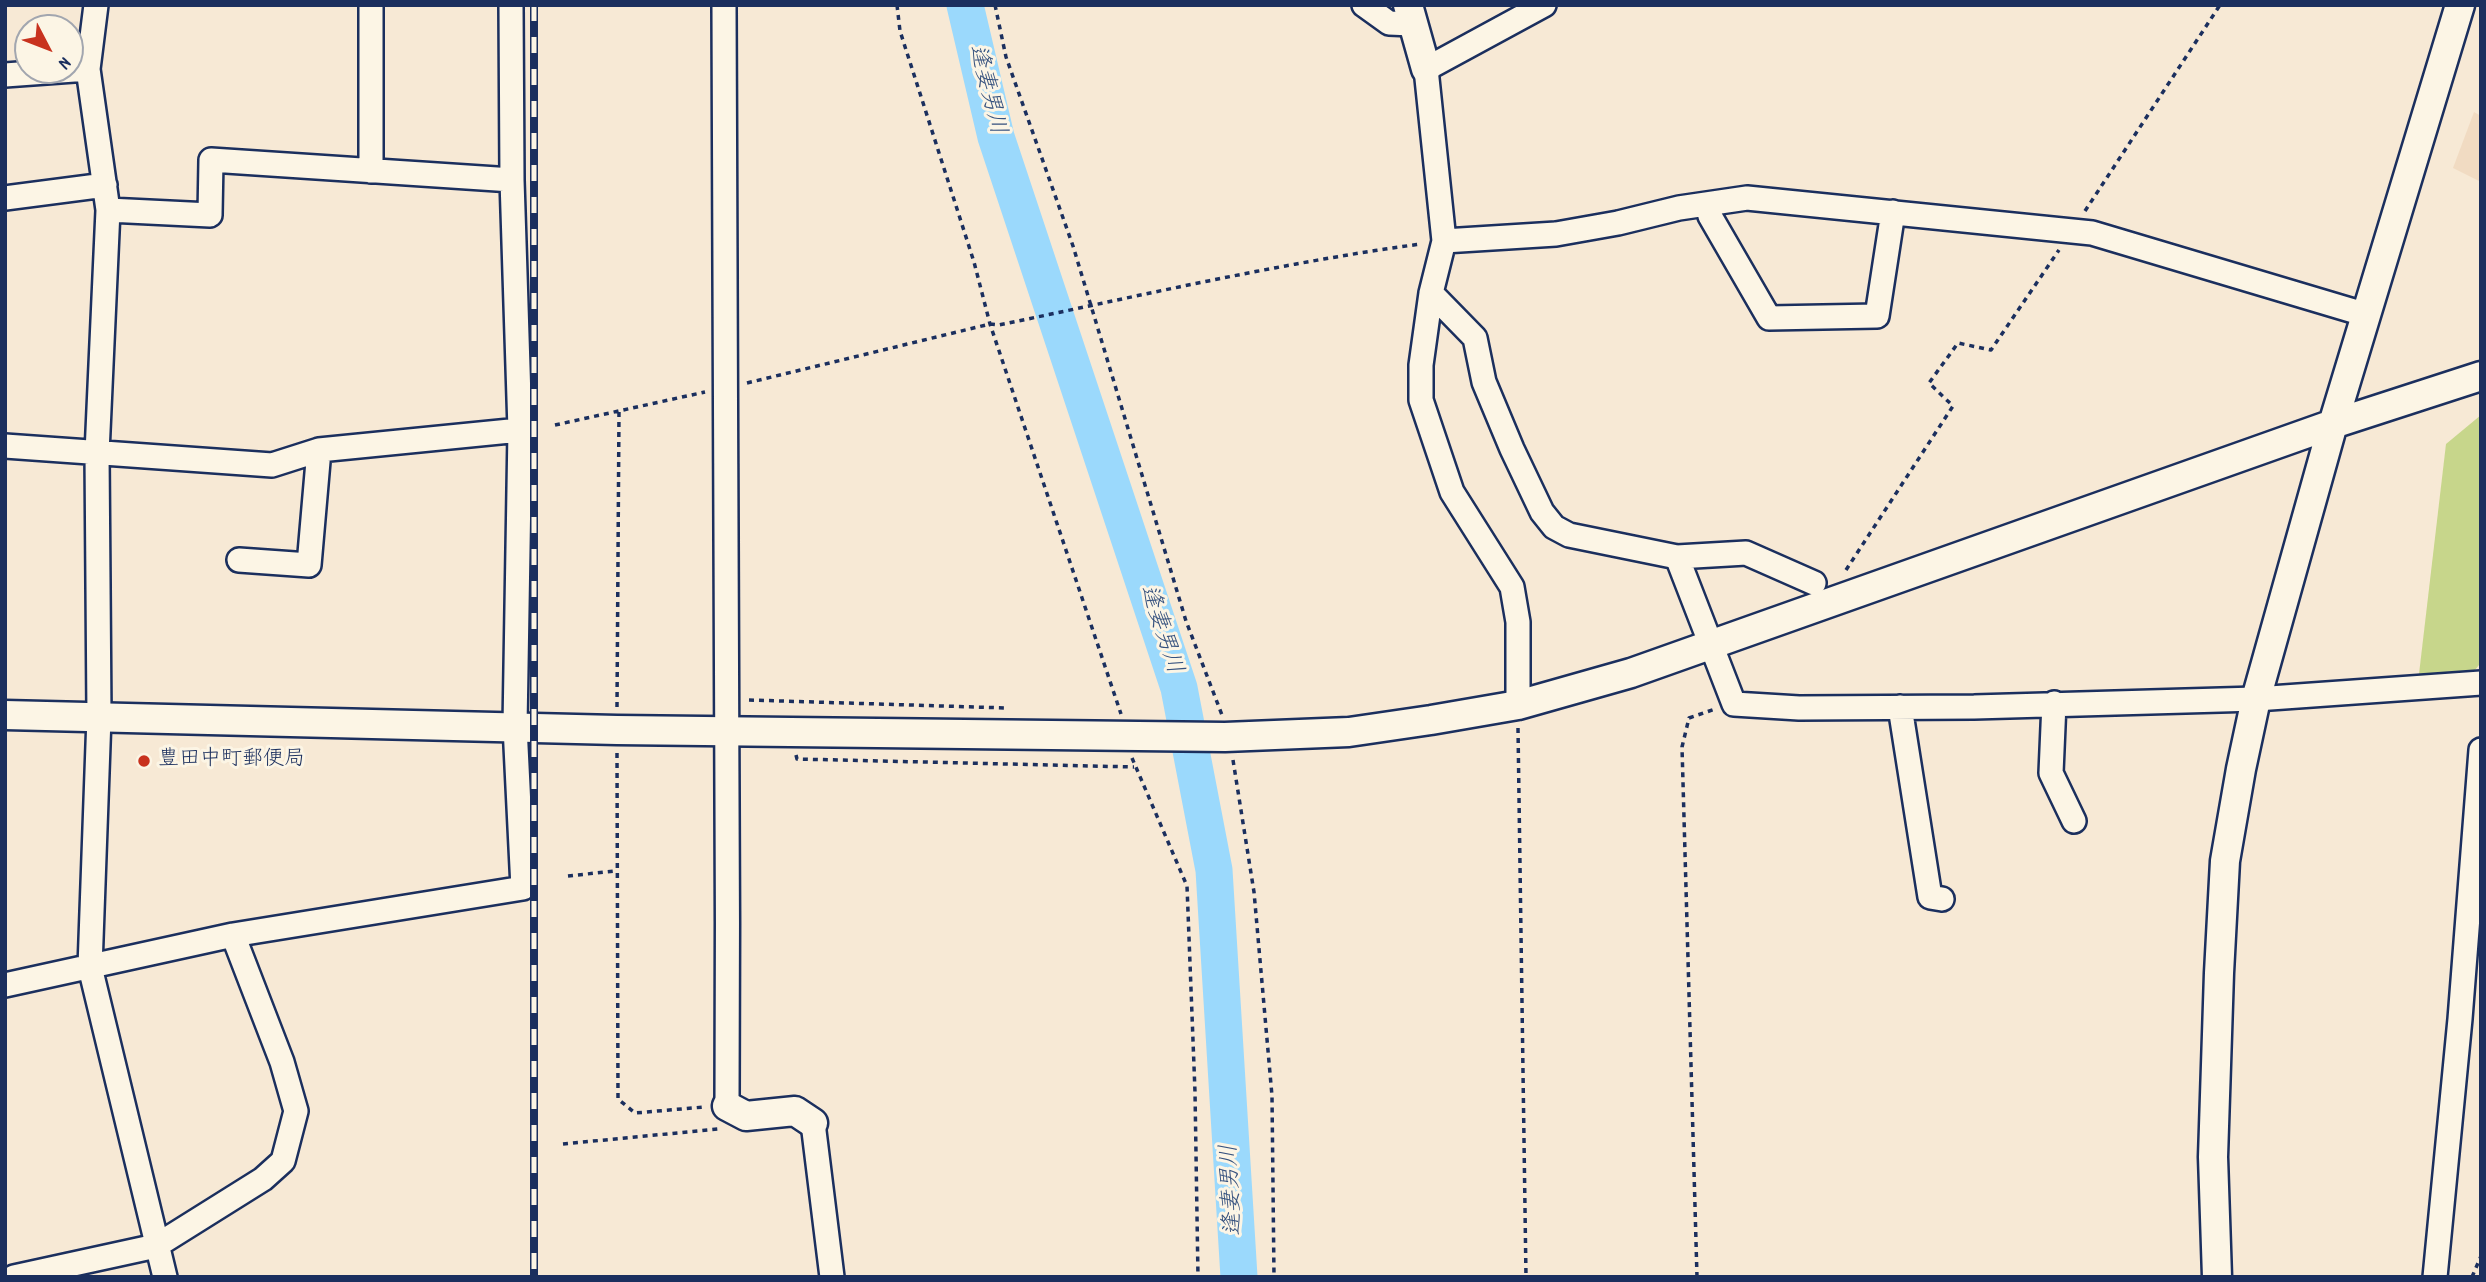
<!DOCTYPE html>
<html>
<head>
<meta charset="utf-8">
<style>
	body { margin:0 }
	#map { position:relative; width:2486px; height:1282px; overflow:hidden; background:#f7e9d5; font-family:Dekko,sans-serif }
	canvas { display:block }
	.frame { position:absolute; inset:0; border:7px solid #1b2f5e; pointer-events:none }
	.north { position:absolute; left:14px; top:14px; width:70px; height:70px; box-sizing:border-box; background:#fcf5e5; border:2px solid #a2a6af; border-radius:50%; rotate:132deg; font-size:19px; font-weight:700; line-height:28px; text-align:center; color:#1b2f5e }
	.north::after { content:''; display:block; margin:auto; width:24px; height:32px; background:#c8321e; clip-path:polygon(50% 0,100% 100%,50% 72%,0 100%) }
</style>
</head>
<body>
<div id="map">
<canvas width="2486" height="1282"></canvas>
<div class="frame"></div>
<div class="north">N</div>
</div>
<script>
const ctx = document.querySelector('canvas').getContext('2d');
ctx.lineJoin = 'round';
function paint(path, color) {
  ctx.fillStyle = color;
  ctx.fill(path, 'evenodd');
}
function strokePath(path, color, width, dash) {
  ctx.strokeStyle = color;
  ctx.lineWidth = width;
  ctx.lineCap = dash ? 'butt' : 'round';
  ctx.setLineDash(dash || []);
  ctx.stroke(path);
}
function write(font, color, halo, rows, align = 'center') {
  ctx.font = font + ' Dekko,"Klee One",sans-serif';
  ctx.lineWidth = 6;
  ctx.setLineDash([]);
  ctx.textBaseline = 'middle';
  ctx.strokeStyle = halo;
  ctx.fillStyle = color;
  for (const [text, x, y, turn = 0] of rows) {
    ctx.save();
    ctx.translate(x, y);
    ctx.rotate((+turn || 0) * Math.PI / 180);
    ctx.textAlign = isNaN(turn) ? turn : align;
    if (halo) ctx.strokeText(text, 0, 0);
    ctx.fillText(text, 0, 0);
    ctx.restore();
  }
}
const built = new Path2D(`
	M2474,112L2481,116V182L2453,168Z`);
const green = new Path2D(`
	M2481,415L2479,665L2475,670L2419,674L2446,444Z`);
const river = new Path2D(`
	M965,5L996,137L1179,688L1214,870L1239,1277`);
const path = new Path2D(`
	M897,5L900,31L974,262L990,324L1121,714
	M995,5L1006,57L1073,246L1186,621L1222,715
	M2085,211L2220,5
	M747,383L990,324L999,325C1139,296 1279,263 1421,244
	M555,425L705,392
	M1846,570L1953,406L1929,383L1958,343L1991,350L2059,250
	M749,700L1007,708
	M617,707L619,411
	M1518,728L1526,1277
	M617,753L618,1099L635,1113L704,1107
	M796,755L797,759L1134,767
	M1132,758L1187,886L1195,1092L1198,1277
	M1233,760L1254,892L1272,1096L1274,1277
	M568,876L615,871
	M563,1144L718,1129
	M1697,1277L1682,747L1689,718L1715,709
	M2472,1277L2481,1256`);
const minor = new Path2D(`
	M96,5L88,69L108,210L97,453L99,717L90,967L165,1277
	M371,5V171
	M724,5C724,372 729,739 727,1106
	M1364,5L1389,23L1412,24
	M5,75L88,69
	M5,198L105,185
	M1707,204L1710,216L1769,318L1877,316L1893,212
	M108,210L210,215L211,160L512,180
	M1444,241L1556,234L1618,223L1679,208L1747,198L2092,233L2367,315
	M1431,293L1475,338L1484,382L1512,449L1542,512L1554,527L1569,535L1677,557L1734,704L1799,708L1974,707L2256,699L2481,683
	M5,446L272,465L319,450L520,430
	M1677,557L1746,553L1814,583
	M239,560L309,565L319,450
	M2054,703L2051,773L2074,821
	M1518,705V622L1512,587L1452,492L1421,400V365L1431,293L1444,241L1426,69L1544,5
	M1900,707L1930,897L1942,899
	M5,985L233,935L523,888L515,726L520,430L512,180L511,5
	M813,1123L832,1277
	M14,1277L156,1246L263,1179L283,1161L296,1111L282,1062L233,935
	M2435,1277L2460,1019L2481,750`);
const tertiary = new Path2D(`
	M1408,5L1426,69
	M5,715L617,730L1225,737L1349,732L1431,720L1518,705L1631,673L2333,424L2481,376
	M727,1106L746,1116L795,1111L813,1123
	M2217,1277L2213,1157L2219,973L2225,861L2241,769L2256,699L2333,424L2460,5`);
const rail = new Path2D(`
	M534,5V1277`);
const markers = [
	[144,761,7,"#c8321e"]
];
const poiNames = [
	["豊田中町郵便局",158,761]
];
const waterNames = [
	["逢妻男川",985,90,76],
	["逢妻男川",1159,630,72],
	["逢妻男川",1234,1190,-93]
];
paint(built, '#f1dbc2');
paint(green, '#c7d68b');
strokePath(river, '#9bd9fc', 37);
strokePath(minor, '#1b2f5e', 28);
strokePath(tertiary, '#1b2f5e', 33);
strokePath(path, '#1b2f5e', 3.5, [5, 5]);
strokePath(minor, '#fcf5e5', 23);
strokePath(tertiary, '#fcf5e5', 28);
strokePath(rail, '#1b2f5e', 8);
strokePath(rail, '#fcf5e5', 5, [16]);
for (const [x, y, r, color] of markers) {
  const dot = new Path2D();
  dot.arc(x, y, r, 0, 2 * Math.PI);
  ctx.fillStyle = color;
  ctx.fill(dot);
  strokePath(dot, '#fcf5e5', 2.5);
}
write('21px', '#1b2f5e', '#fcf5e5', poiNames, 'left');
write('italic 23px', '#35517e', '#fcf5e5', waterNames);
</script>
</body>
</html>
